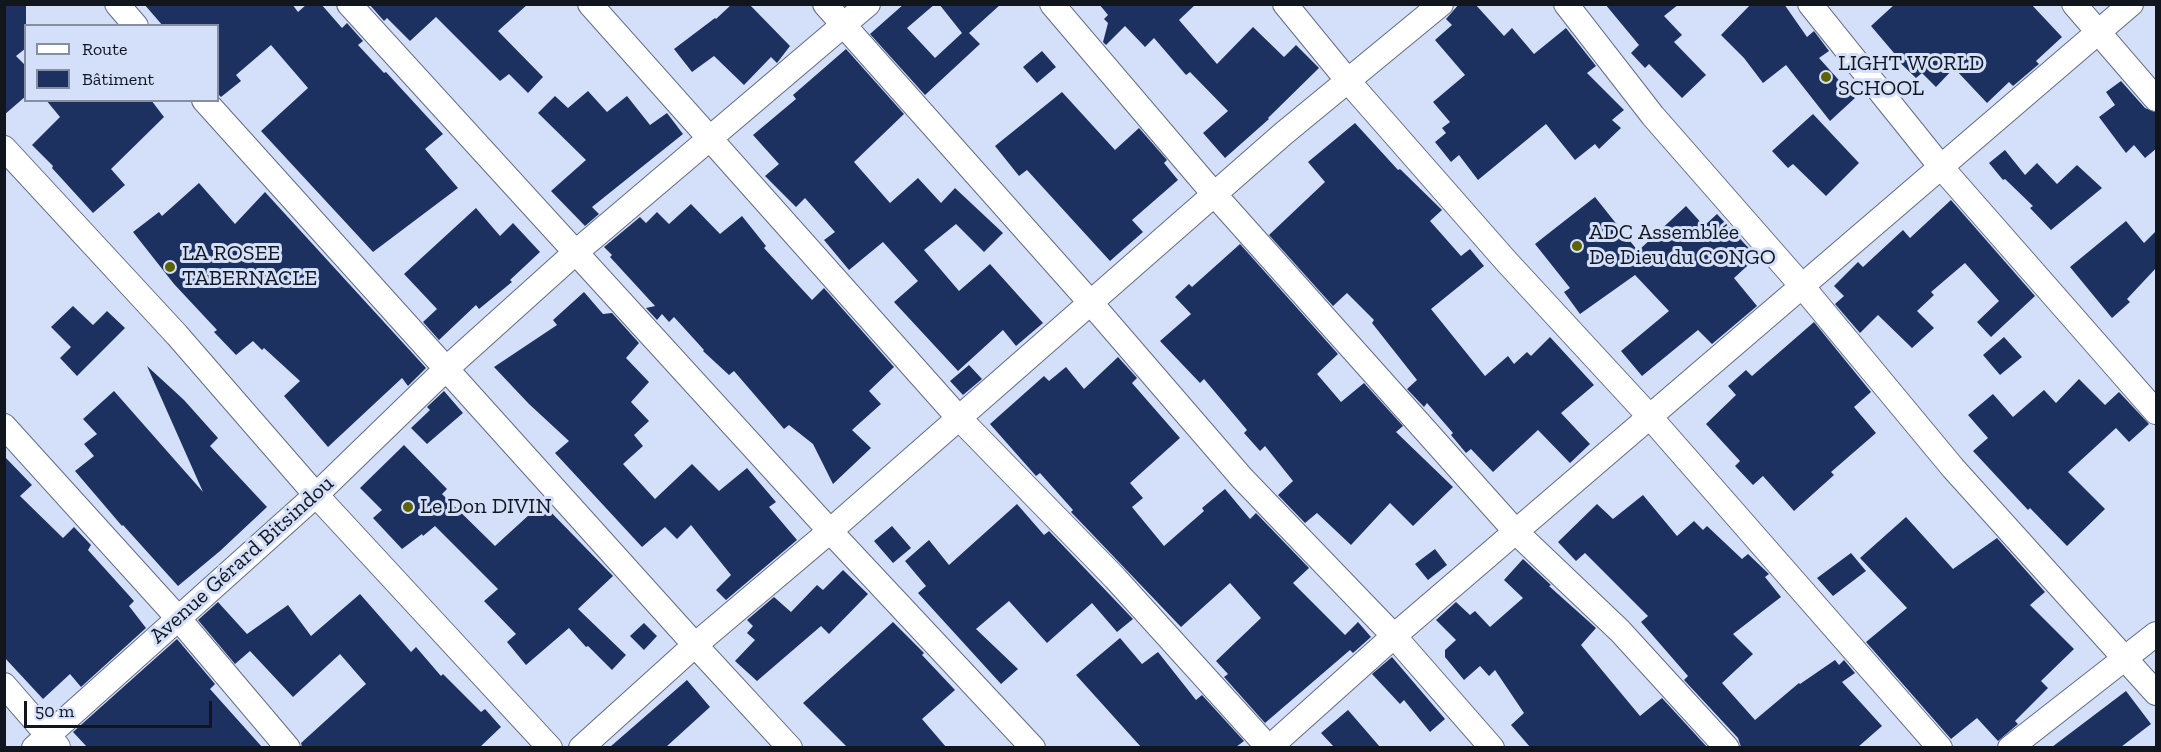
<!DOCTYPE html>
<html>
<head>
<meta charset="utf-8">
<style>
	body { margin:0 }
	#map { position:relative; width:2161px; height:752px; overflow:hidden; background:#d4e0fa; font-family:"Zilla Slab",serif }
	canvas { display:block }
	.frame { position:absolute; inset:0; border:6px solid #11151e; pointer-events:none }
	.legend { position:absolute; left:24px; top:24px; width:195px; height:78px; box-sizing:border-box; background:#d4e0fa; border:2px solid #868fa2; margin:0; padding:8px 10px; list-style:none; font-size:18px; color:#11151e }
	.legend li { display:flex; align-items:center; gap:12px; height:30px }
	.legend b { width:30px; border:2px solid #868fa2 }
	.scale { position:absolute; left:24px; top:701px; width:188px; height:27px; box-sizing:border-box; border:3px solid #11151e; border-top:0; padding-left:8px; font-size:18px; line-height:21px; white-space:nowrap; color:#11151e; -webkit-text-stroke:4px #d4e0fa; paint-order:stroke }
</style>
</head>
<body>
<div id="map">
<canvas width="2161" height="752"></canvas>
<div class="frame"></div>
<ul class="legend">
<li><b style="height:8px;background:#fff"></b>Route</li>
<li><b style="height:16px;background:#1d3160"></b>Bâtiment</li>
</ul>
<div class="scale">50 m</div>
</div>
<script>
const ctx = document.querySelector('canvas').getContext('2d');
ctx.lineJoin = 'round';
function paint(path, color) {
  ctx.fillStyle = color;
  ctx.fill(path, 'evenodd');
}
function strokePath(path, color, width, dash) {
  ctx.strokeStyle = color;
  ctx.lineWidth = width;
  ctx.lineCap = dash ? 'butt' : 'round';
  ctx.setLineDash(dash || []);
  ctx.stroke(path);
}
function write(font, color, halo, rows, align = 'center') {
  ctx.font = font + ' "Zilla Slab",serif';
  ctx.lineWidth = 6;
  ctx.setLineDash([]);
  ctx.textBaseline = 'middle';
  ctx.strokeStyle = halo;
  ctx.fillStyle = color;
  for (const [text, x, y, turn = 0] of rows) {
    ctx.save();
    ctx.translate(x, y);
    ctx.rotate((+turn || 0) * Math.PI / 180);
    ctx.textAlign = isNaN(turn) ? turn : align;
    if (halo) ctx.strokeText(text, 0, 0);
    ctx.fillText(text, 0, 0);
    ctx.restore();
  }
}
const building = new Path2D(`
	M4,4H26V48L16,56L26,66V96L4,115Z
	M144,4H292L298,12L307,4H321L342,28L347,23L363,41L358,45L384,73L386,72L443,134L425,149L458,188L373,252L261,131L308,88L271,45L236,75L241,81L221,97L218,94V26H163Z
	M369,4H528L498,31L543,77L528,93L509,74L500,81L436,17L410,41L387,18L384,21Z
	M732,4H749L790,46L777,63L771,57L744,85L714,56L692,72L674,49L715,18L716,19Z
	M904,4H935L907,28L935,58L962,33L939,4H1001L969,33L980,44L925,95L870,34Z
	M1099,4H1196L1179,20L1217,64L1253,27L1284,57L1296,45L1319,68L1268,118L1269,119L1225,158L1203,133L1228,111L1190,72L1186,75L1154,38L1145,47L1125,26L1106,45L1103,42L1108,23L1104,19L1108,15Z
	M1459,4H1475L1504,36L1512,28L1534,54L1566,28L1596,66L1587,73L1624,110L1612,120L1621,128L1599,149L1595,144L1575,160L1546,124L1478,180L1459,155L1451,162L1435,142L1446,133L1442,128L1450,122L1433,102L1465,75L1435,40L1452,25L1446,19Z
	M1605,4H1679L1664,16L1682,35L1674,42L1706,75L1682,98L1649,64L1645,68L1631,53L1639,45Z
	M1751,4H1784L1807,37L1814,31L1829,51L1819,58L1855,98L1830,121L1786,65L1763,83L1744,58L1721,35Z
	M1895,4H2031L2062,37L2036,61L2039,64L2013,86L2009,82L1987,103L1954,68L1936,87L1922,73L1916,78L1892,55L1894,53L1871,26Z
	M846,49L904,114L854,162L890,203L918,178L941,203L955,188L1003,233L984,252L956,224L924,250L959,291L990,264L1043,323L1016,346L1003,330L958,371L894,302L918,281L883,242L849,270L824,240L835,232L805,198L796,207L765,176L779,164L753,135L796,99L793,95Z
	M1042,51L1056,67L1037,83L1023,67Z
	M2121,81L2145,108L2157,113V148L2145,158L2134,145L2126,153L2099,117L2115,105L2106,92Z
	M588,91L607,112L627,96L650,125L667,113L683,134L592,207L599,214L585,226L551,191L586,160L538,113L555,96L568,108Z
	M1062,92L1115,150L1139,128L1167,160L1164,163L1178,180L1132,220L1143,232L1110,261L1027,170L1019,176L995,146Z
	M46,100H151L164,117L111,169L125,185L93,213L52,168L53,166L32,145L60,117Z
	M1813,114L1859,163L1826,196L1793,164L1788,168L1772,151Z
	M1355,123L1398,170L1400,169L1442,210L1430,221L1461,256L1470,249L1484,266L1431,309L1485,376L1508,356L1514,364L1527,352L1531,356L1550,337L1594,385L1561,413L1590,444L1570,463L1538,430L1493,472L1471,449L1466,453L1451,435L1453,433L1427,403L1424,407L1407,389L1417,380L1372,323L1374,320L1347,293L1333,306L1269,235L1325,182L1308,162Z
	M2005,150L2025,175L2037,163L2057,184L2077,165L2102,188L2051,230L2030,208L2033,206L2005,179L2003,180L1989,163Z
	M199,183L235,224L265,192L426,368L408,386L402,378L328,447L284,396L300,381L264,348L262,350L253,341L236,355L214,332L217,330L174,284L133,232L159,212L162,216Z
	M1595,197L1638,251L1686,206L1704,226L1717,214L1757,257L1734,278L1757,306L1712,344L1698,330L1642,376L1621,351L1669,311L1635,275L1580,314L1564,292L1570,288L1535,244Z
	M1951,200L2035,296L1991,337L1977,322L1999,301L1965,263L1931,292L1934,295L1917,311L1934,328L1912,348L1878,315L1860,333L1835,304L1844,296L1834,286L1858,262L1863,267L1903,230L1910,238Z
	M691,204L720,234L742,216L766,246L764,248L812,300L824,288L894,367L869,391L881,404L852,430L871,448L833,484L813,444L789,425L784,429L734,371L729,375L703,351L704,350L674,317L669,322L662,314L657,320L646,308L655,306L610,257L612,255L604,247L640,217L646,223L657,212L669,224Z
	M476,208L500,236L513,223L540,252L510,280L512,282L479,309L476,305L439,340L423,322L437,309L404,274Z
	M2126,221L2144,243L2157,230V267L2127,299L2130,302L2112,318L2070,267Z
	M1240,244L1338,354L1317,374L1341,402L1364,383L1403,426L1396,432L1453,487L1413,526L1390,503L1351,545L1317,513L1305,523L1278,495L1293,481L1265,446L1260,451L1244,433L1247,430L1204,379L1200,383L1160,341L1191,314L1175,297L1189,284L1192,287Z
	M584,292L603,314L612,313L639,343L626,358L649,382L631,402L649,421L634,435L643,446L623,464L655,499L692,464L719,491L747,468L776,502L769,507L797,540L726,600L716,590L731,575L691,525L677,539L665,527L642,547L555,453L569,441L529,404L494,367L557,325L553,320Z
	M73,306L93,325L107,311L125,328L77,376L60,358L71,347L51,327Z
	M1814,322L1871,392L1854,407L1876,433L1831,472L1834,475L1794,511L1763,476L1753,485L1735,466L1740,461L1706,424L1736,395L1728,386L1746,370L1752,376Z
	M2004,337L2022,357L2000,375L1983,355Z
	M1118,357L1137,378L1132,383L1180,438L1130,483L1143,498L1132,507L1164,546L1204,511L1202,508L1225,489L1250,519L1256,513L1309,568L1293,583L1345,635L1358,622L1371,637L1353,653L1350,650L1265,723L1224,677L1228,674L1216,661L1261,618L1230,583L1181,627L1071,512L1073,510L1040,473L1036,476L990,424L1044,376L1049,381L1066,367L1084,389Z
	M969,365L982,379L963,395L950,381Z
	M147,366L184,400L218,438L210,446L267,507L220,551L178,586L123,525L122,526L75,471L94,456L84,444L97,434L83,419L114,391L203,492Z
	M2079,379L2105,405L2119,392L2149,424L2129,442L2116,428L2068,472L2105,509L2067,546L2030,508L2028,510L1973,451L1988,438L1968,415L1993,394L2013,417L2044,390L2056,403Z
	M444,391L463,413L427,444L411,428L430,410L427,407Z
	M404,445L447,489L442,494L495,546L542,503L613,576L578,609L626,655L612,670L588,646L586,647L569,628L526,665L507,642L516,634L484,601L498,589L435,526L423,536L422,534L402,549L373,518L382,510L360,488Z
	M4,456L32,485L20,496L63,538L74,527L91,545L88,550L134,601L129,606L146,628L81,687L70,674L43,699L4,657Z
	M1643,495L1677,536L1694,521L1703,530L1707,526L1742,559L1748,554L1769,574L1765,577L1781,597L1733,634L1753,654L1722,683L1755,720L1799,683L1800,684L1835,660L1839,665L1844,660L1855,673L1842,682L1882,726L1858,747H1741L1738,738L1684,680L1688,676L1641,622L1648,616L1585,553L1576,561L1558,542L1597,504L1613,519Z
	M1017,504L1044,535L1049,531L1133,619L1117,632L1092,603L1047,643L1009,601L976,629L1018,669L1001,684L918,593L926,586L905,561L929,540L949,565Z
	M1906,517L1953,569L1997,538L2045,592L2030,605L2074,649L2041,681L2048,688L2015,721L2018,724L1998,741L1977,718L1951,739L1866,642L1907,608L1860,558Z
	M892,526L911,548L893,563L874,541Z
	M1435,549L1447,565L1428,580L1415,564Z
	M1851,553L1866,571L1833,596L1817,578Z
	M1523,559L1551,585L1549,586L1596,628L1581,645L1640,716L1662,698L1707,747H1530L1511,725L1524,713L1495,670L1489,676L1480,666L1464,680L1445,657V650L1456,640L1436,620L1456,602L1470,615L1475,611L1490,627L1523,598L1504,580Z
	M843,570L868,594L829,634L821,626L757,681L735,661L755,640L747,633L753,626L747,620L774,597L791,612L817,585L823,590Z
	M360,594L411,652L416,647L441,676L443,674L481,712L485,709L501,727L480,747H302L301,743L366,684L340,654L293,697L250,651L235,664L198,620L218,602L247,634L288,605L311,636Z
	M893,622L924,653L922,655L955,690L922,719L946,747H847L803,703Z
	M644,623L657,636L644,650L630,636Z
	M1120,638L1142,664L1158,652L1196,700L1202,695L1244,741L1236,747H1141L1076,675Z
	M177,639L215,684L210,689L262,747H87L73,732Z
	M1392,657L1445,719L1430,732L1404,700L1400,704L1372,674Z
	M687,680L710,707L666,747H610Z
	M2126,691L2151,724L2121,747H2052Z
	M1348,710L1380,747H1334L1321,733Z`);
const minor = new Path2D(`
	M117,4L136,26
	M349,4L830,531L1033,748
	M590,4L958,417L1115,578L1269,748
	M825,4L1090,302L1242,478L1394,636L1492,748
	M1052,4L1214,194L1517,533L1620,631L1727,748
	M1285,4L1348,81L1506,261L1650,417L1940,748
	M1566,4L1653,116L1802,286L1953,468L2156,693
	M1810,4L1941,167L2156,412
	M2074,4L2156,99
	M204,100L695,645L790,748
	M4,148L177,335L316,495L550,748
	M4,426L178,618L288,748
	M4,685L58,747
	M34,748L316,495L446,369L576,252L868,4
	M581,748L695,645L830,531L1283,134L1441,4
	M1269,748L1394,636L2131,4
	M2010,748L2156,634`);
const markers = [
	[1826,77,6,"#5c6300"],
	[1577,246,6,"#5c6300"],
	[170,267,6,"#5c6300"],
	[408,507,6,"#5c6300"]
];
const poiNames = [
	["LIGHT WORLD",1838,64],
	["SCHOOL",1838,89],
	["ADC Assemblée",1589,233],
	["De Dieu du CONGO",1589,258],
	["LA ROSEE",182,254],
	["TABERNACLE",182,279],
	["Le Don DIVIN",420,507]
];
const streetNames = [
	["Avenue Gérard Bitsindou",242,560,-42]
];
paint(building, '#1d3160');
strokePath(minor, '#626c83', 26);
strokePath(minor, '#fff', 24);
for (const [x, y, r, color] of markers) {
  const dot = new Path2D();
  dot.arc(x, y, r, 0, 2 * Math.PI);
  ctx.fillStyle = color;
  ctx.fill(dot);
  strokePath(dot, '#d4e0fa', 2);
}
write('22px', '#11151e', '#d4e0fa', poiNames, 'left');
write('22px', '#11151e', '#d4e0fa', streetNames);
</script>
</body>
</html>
